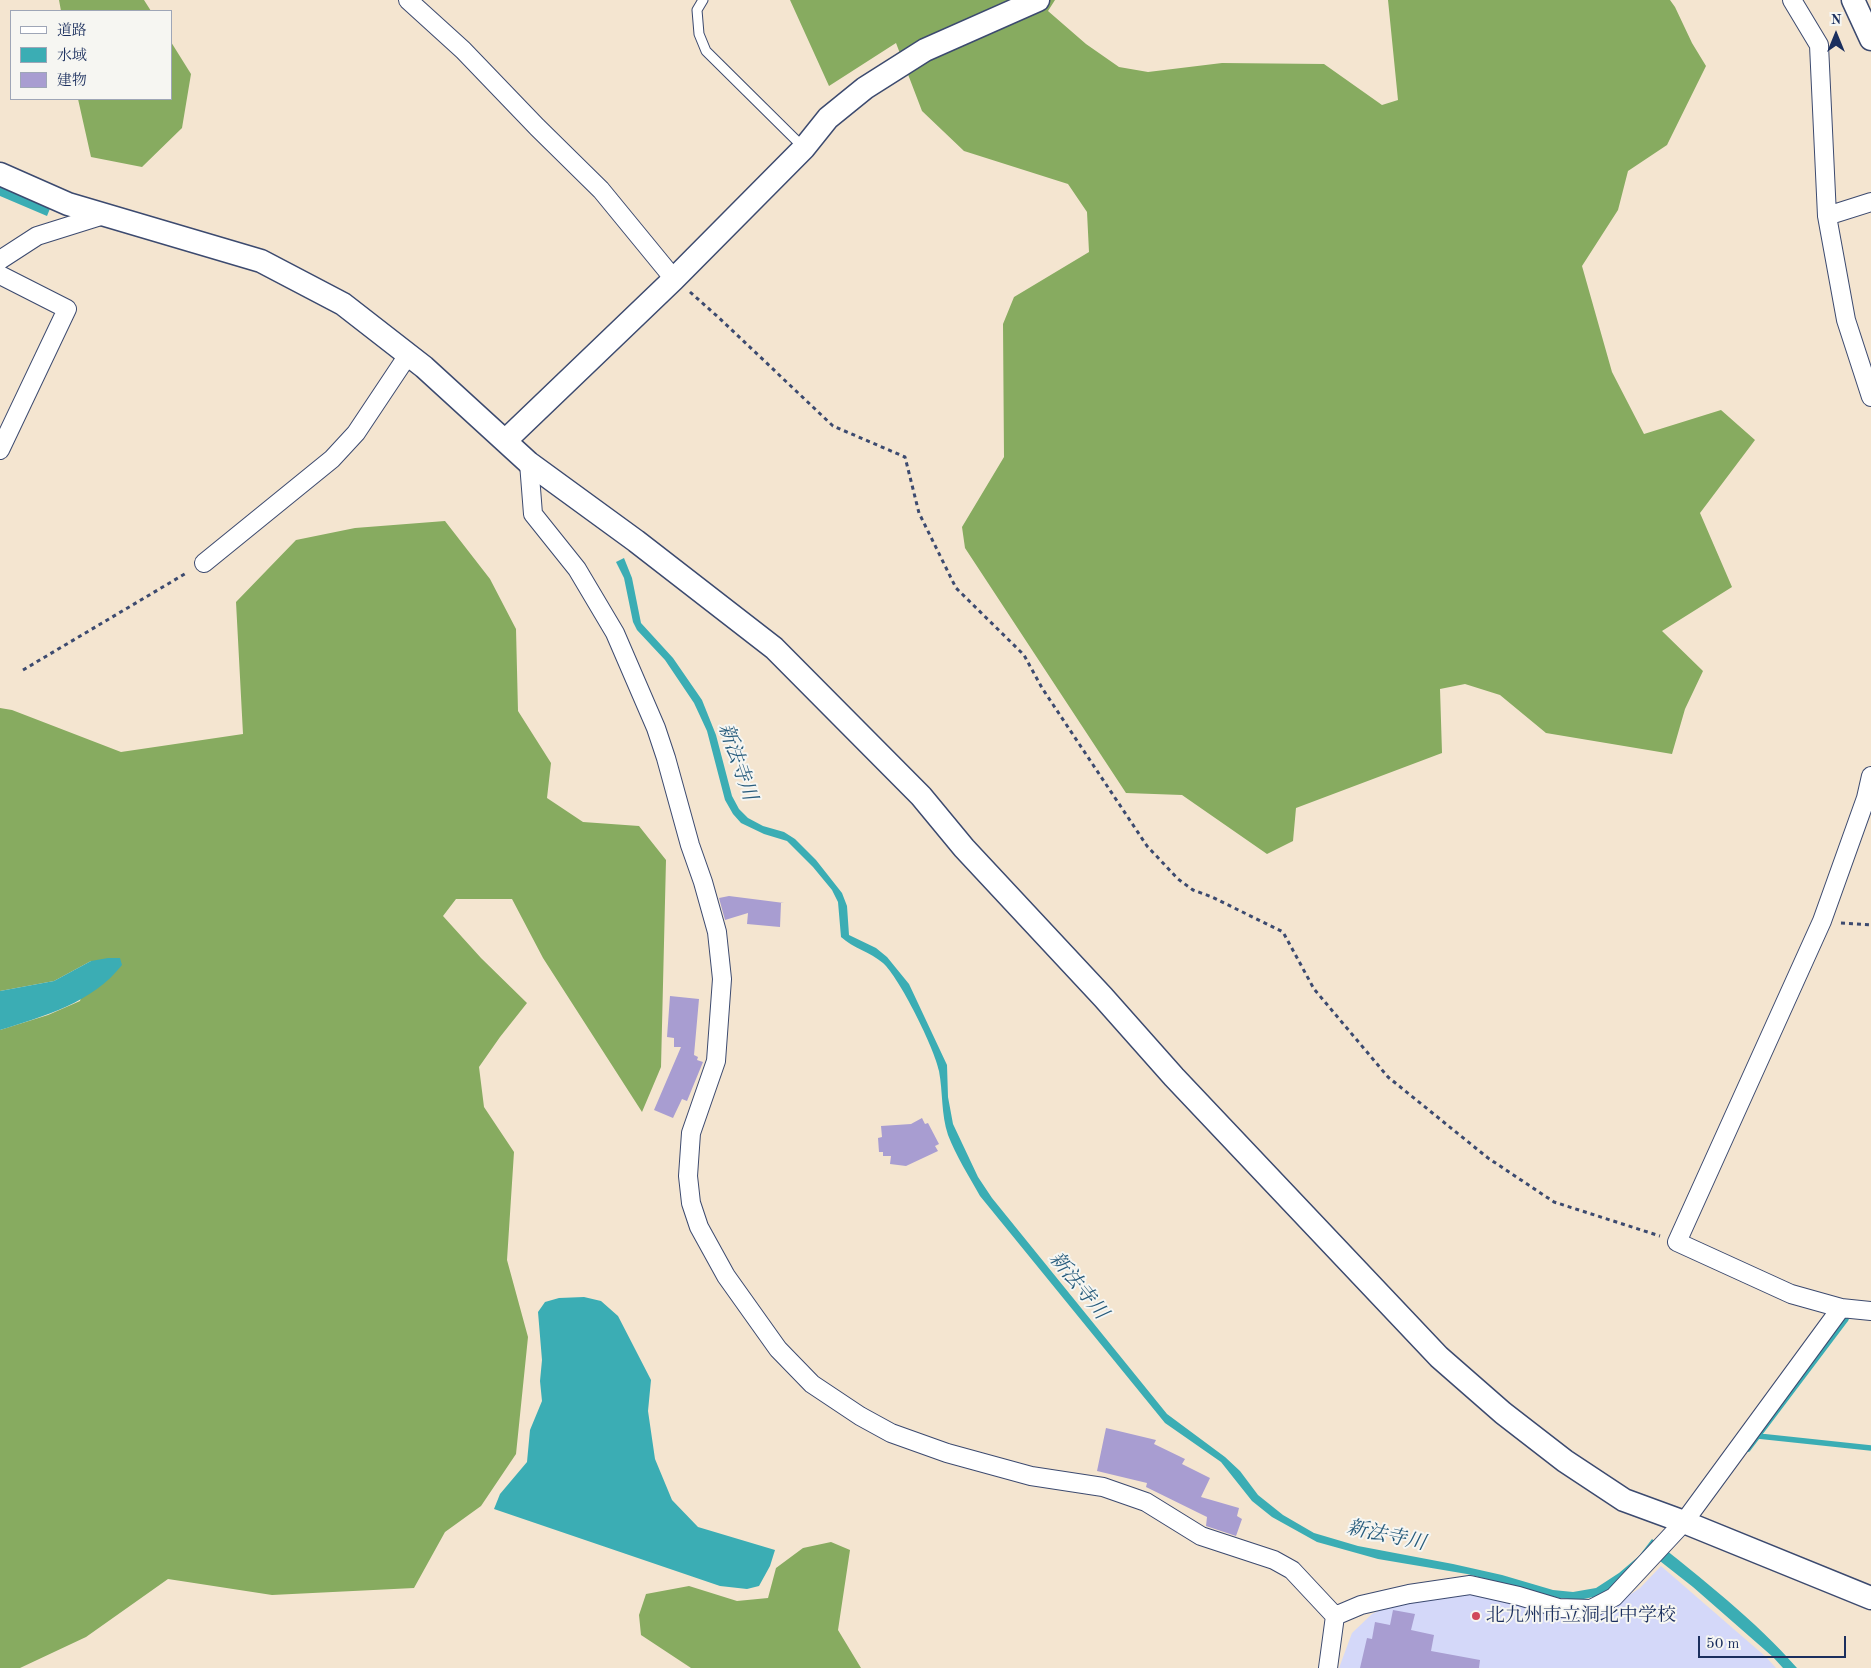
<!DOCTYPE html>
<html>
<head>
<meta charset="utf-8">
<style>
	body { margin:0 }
	#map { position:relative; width:1871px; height:1668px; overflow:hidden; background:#f4e5d0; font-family:"Old Standard TT","Noto Serif JP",serif }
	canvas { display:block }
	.legend { position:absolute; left:10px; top:10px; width:162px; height:90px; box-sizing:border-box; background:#f6f6f2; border:1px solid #9ea6b7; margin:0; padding:6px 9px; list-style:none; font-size:15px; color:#1b2f5e }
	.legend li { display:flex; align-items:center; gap:10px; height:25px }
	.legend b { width:25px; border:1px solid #9ea6b7 }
	.north { position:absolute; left:1811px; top:10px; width:50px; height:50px; -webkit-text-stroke:4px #f6f6f2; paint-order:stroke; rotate:0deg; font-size:14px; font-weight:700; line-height:20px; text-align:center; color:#1b2f5e }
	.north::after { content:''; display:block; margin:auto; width:18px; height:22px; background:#1b2f5e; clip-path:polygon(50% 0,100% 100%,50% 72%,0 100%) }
	.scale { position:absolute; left:1698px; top:1636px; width:148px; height:22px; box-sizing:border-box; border:2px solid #1b2f5e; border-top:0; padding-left:6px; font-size:15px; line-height:18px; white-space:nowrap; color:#1b2f5e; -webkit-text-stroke:4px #f6f6f2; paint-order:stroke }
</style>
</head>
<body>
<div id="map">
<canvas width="1871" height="1668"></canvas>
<ul class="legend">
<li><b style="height:6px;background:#fff"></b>道路</li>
<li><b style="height:14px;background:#3badb4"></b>水域</li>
<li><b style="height:14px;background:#a89dd1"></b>建物</li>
</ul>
<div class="north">N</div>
<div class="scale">50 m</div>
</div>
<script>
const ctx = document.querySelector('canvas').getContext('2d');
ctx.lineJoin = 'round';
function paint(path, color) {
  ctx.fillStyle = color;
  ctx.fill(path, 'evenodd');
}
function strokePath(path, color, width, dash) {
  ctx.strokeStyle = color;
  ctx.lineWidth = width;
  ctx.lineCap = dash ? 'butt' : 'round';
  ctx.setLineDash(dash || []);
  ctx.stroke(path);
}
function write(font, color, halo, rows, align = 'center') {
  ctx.font = font + ' "Old Standard TT","Noto Serif JP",serif';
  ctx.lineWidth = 4;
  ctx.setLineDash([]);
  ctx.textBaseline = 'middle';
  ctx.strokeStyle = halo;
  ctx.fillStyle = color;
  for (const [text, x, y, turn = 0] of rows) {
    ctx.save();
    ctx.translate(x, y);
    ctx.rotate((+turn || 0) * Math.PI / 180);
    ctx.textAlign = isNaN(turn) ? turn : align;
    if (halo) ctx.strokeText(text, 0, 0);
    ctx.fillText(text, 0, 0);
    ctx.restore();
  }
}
const built = new Path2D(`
	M1661,1566L1766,1657L1776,1668H1339L1352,1633L1372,1614L1391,1605L1464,1591L1549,1612L1596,1617L1640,1588Z`);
const forest = new Path2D(`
	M59,0H144L151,11H61Z
	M790,0H1055L1048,11L1086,44L1119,67L1148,72L1222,63L1324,64L1382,105L1398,100L1388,0H1670L1675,7L1692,43L1706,66L1667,145L1628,171L1618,210L1582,266L1612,372L1644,434L1721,410L1755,440L1700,513L1732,587L1662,631L1703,671L1685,709L1672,754L1546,733L1500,695L1465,684L1440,689L1442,753L1296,808L1293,841L1267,854L1182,795L1126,793L965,548L962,527L1004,457L1003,324L1014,297L1089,252L1087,212L1068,184L964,151L922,111L896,43L829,86Z
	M171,42L191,74L182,128L142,167L91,157L78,99H171Z
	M445,521L490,579L516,629L518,711L551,763L547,798L583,822L639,826L666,860L661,1067L642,1112L543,958L512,899H456L443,916L481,958L527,1003L500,1037L479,1067L484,1107L514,1152L507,1260L528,1337L516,1454L481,1506L445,1532L414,1588L272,1595L168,1579L86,1637L20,1668H0V1030L48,1015L80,1001L91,961L54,981L0,991V708L12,710L121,752L243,734L236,602L296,540L355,528Z
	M831,1542L850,1550L838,1630L861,1668H691L641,1635L639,1615L646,1594L689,1586L737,1601L768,1598L776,1568L803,1548Z`);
const water = new Path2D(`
	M0,186L51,206L47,216L0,196Z
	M624,558L632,578L641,623L673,658L702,700L716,735L732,796L739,809L748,818L763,826L784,832L795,839L816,860L842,893L847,906L849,935L876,948L887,957L909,984L947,1065L948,1097L953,1124L978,1177L992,1198L1167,1414L1225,1457L1240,1471L1258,1495L1283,1515L1314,1533L1358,1546L1453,1564L1502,1575L1553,1590L1573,1592L1596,1588L1619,1573L1639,1556L1652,1539C1700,1577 1757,1622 1797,1668H1783L1773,1657L1693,1587L1651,1554L1625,1579L1598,1596L1579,1600L1559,1598L1467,1574L1378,1559L1317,1542L1272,1517L1252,1501L1221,1462L1165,1423L980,1196C969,1176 956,1156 948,1135C941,1114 943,1092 939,1071C935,1049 899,977 883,963C870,952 853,948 841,937L838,902L832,890L813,867L787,841L764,834L741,823L733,814L725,800L707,731L694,703L665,660L637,630L633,622L624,578L616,562Z
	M108,958H120L122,965C92,1003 45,1016 0,1030V991L54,981L91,961Z
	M584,1297L601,1301L618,1316L651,1380L648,1411L655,1459L672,1500L698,1527L775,1550L770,1566L759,1586L747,1589L720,1586L494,1509L500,1494L527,1462L530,1430L542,1401L540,1381L542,1360L538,1312L545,1302L559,1298Z`);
const stream = new Path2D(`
	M1758,1436L1871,1448
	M1748,1449L1846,1319`);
const building = new Path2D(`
	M729,896L784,903H781L780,927L747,924L748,913L725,920L719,898Z
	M670,996L699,999L694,1055L698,1057L697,1060L703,1062L687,1101L682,1099L673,1118L654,1110L681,1047H674V1038L667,1037Z
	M922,1118L925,1124L928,1123L939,1144L935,1146L938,1151L906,1166L890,1164L891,1156H883V1152H879L878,1138L882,1137L881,1126L911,1124Z
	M1106,1428L1156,1440L1154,1444L1185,1459L1182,1464L1210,1478L1201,1497L1239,1508L1237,1516L1242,1519L1236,1536L1206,1526L1207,1517L1146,1487L1147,1483L1097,1471Z
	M1393,1610L1415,1614L1411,1630L1434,1635L1431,1651L1480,1660L1479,1668H1360L1367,1638L1372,1639L1375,1622L1390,1625Z`);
const path = new Path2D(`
	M690,292L717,316L833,426L905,457L919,513L956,588L1024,655L1042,688L1147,846L1178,879L1193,890L1212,897L1283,932L1314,989L1388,1077L1488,1158L1554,1202L1660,1236
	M23,670L188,572
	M1841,923L1871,925`);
const service = new Path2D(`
	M703,0L697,10L699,34L706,51L804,148`);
const minor = new Path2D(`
	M408,0L463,50L537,127L601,190L674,279
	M1792,0L1819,45L1827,216L1846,320L1871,397
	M1827,216L1871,202
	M0,260L37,236L104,215
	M0,275L67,309L0,450
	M529,463L533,514L577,569L615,633L656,728L666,758L690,845L703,882L717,932L722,979L716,1061L691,1133L688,1176L691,1203L699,1227L726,1276L778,1349L812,1384L860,1416L891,1433L947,1453L1031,1476L1103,1487L1146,1502L1201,1536L1274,1560L1292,1570L1335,1616L1328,1668
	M204,563L332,459L356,433L408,355
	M1871,776L1866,798L1822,921L1677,1242L1791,1294L1841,1308L1871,1311
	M1335,1616L1361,1605L1409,1594L1470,1585L1519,1596L1559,1608L1591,1609L1614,1597L1684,1522L1841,1308`);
const tertiary = new Path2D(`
	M1853,0L1871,39
	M0,174L68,204L261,261L343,304L424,367L529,463L636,541L774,648L921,796L964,848L1103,997L1174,1077L1439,1357L1503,1413L1565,1461L1624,1500L1684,1522L1871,1598
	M505,441L674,279L804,148L828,118L865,88L925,50L1038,0`);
const markers = [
	[1476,1616,5,"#d1495b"]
];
const poiNames = [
	["北九州市立洞北中学校",1486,1616]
];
const waterNames = [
	["新法寺川",737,762,71],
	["新法寺川",1078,1286,51],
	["新法寺川",1386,1536,12]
];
paint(built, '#d4d8f9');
paint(forest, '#87ab60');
paint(water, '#3badb4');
strokePath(stream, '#3badb4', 5.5);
paint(building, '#a89dd1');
strokePath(service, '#3c4a6f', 11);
strokePath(minor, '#3c4a6f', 20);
strokePath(tertiary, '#3c4a6f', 25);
strokePath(path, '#3c4a6f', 3, [4, 4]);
strokePath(service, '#fff', 9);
strokePath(minor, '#fff', 18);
strokePath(tertiary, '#fff', 22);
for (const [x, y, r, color] of markers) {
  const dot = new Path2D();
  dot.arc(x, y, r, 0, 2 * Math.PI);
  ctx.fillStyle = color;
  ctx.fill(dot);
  strokePath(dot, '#f6f6f2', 2);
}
write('19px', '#1b2f5e', '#f6f6f2', poiNames, 'left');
write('italic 20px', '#265b7c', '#f6f6f2', waterNames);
</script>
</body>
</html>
